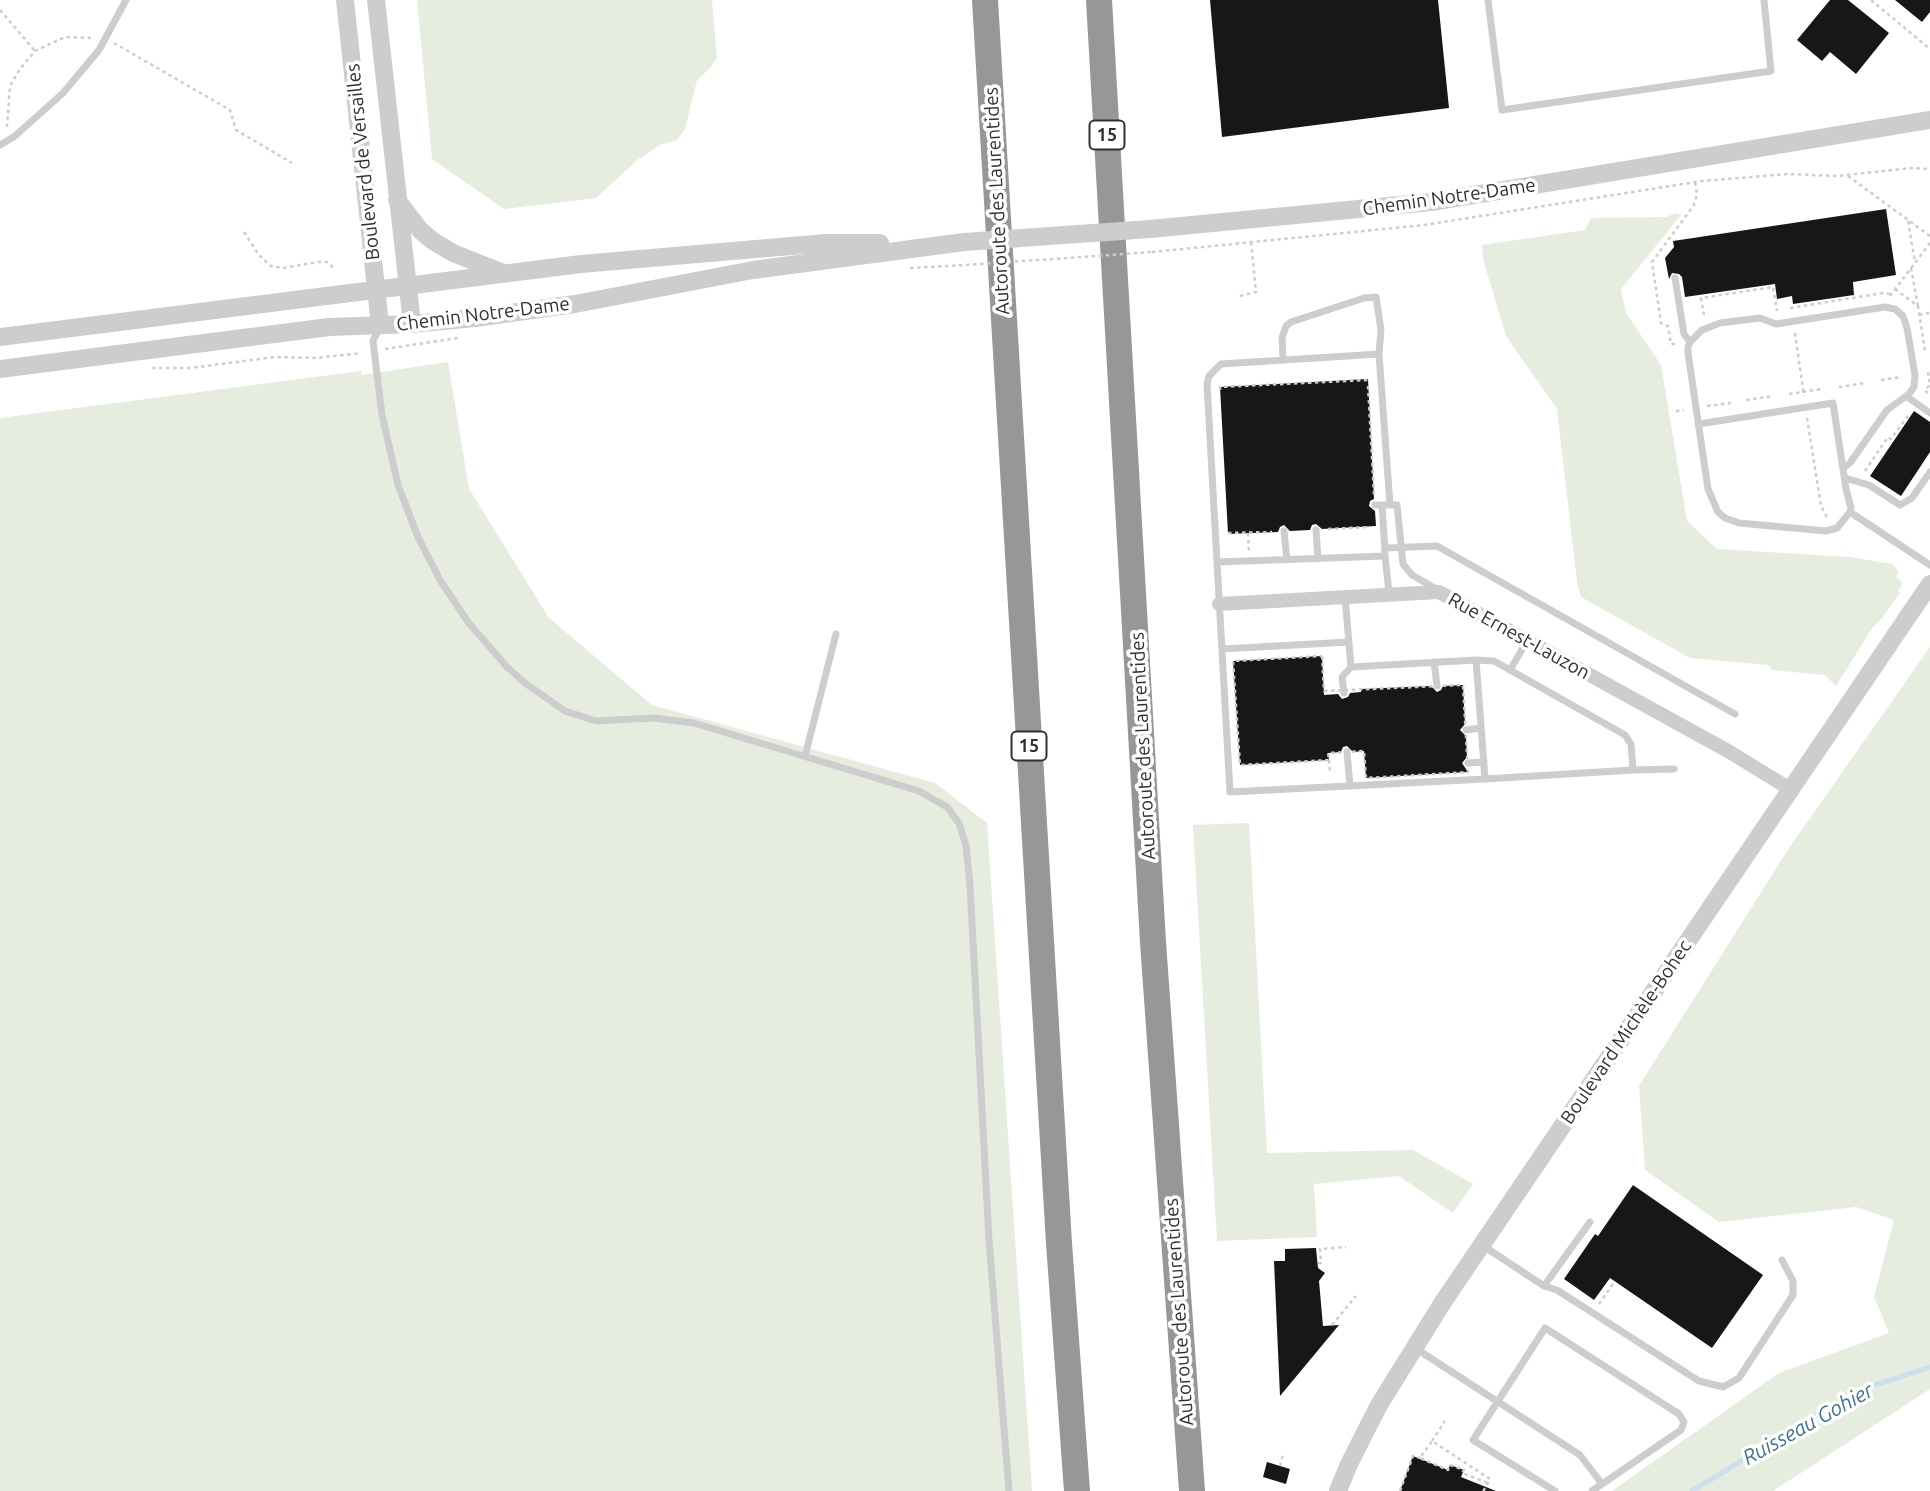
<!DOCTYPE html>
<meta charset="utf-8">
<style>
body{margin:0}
canvas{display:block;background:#fff}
</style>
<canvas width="1930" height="1491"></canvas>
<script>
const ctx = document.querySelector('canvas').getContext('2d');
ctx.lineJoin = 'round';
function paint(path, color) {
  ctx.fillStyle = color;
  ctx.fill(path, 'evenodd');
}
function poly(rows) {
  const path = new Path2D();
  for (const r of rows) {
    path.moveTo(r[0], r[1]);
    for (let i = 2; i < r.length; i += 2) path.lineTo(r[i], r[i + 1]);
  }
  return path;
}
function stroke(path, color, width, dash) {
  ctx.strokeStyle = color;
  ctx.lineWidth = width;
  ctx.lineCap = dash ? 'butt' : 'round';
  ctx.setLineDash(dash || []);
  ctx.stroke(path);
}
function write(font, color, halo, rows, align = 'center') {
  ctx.font = font + ' Ubuntu,sans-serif';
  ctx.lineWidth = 7;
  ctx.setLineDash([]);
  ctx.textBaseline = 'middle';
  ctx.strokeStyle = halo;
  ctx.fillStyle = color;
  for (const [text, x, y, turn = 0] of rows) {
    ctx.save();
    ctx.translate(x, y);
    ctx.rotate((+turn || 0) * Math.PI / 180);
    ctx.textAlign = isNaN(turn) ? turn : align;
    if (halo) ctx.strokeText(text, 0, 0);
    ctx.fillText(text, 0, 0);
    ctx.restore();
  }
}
paint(poly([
 [417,0,712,0,717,58,710,68,697,80,685,129,677,140,660,145,636,161,596,198,504,209,432,159],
 [1675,213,1681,215,1621,289,1626,313,1661,365,1687,521,1717,549,1850,557,1892,564,1899,572,1896,577,1903,582,1898,591,1900,593,1882,618,1873,627,1836,686,1825,675,1772,670,1769,665,1690,658,1581,597,1577,582,1557,409,1506,336,1483,259,1482,245,1585,230,1591,218,1666,217],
 [448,362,469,489,549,618,652,705,935,783,987,823,1032,1491,0,1491,0,418,361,371,362,375],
 [1930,647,1930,1389,1773,1491,1612,1491,1779,1373,1889,1333,1874,1297,1894,1220,1856,1207,1719,1222,1645,1170,1639,1086,1789,848],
 [1249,823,1267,1153,1413,1150,1473,1184,1453,1213,1399,1176,1314,1184,1317,1237,1217,1241,1193,825]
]), '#e6ecde');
stroke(poly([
 [1692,1491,1836,1404,1872,1386,1930,1367]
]), '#cbe0ec', 5);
paint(poly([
 [1210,0,1438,0,1449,108,1222,137],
 [1830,0,1848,0,1889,33,1856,74,1830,52,1822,61,1797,40],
 [1895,0,1930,0,1930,12,1922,22],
 [1886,209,1896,275,1853,282,1854,295,1793,304,1792,296,1777,299,1775,284,1685,297,1682,277,1679,274,1672,273,1669,279,1665,258,1674,247,1673,241],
 [1368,379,1374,499,1370,501,1369,506,1375,511,1376,526,1322,529,1316,524,1312,525,1310,530,1290,531,1284,525,1280,527,1278,532,1228,534,1220,387],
 [1914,411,1930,422,1930,452,1901,496,1870,476],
 [1322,656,1324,695,1338,694,1342,699,1348,697,1350,693,1361,692,1361,689,1431,686,1437,692,1441,690,1443,686,1463,685,1465,724,1460,730,1466,736,1467,757,1462,763,1468,772,1366,778,1364,751,1353,752,1347,746,1343,747,1341,752,1328,753,1329,760,1240,765,1233,661],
 [1633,1185,1763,1275,1712,1348,1610,1278,1594,1300,1564,1279,1595,1234,1598,1236],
 [1316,1248,1318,1268,1325,1273,1319,1281,1323,1326,1339,1325,1280,1396,1274,1261,1285,1261,1285,1249],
 [1413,1456,1448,1470,1450,1465,1464,1470,1461,1477,1496,1491,1400,1491],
 [1267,1462,1290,1469,1286,1484,1263,1477]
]), '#171717');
stroke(poly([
 [1871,0,1930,49],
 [0,10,35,51],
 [114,43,230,110,236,130,292,163],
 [7,127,10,86,20,69,35,51,65,37,91,38],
 [1848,176,1930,236],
 [1908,221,1915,262],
 [244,232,259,255,271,266,283,268,318,262,327,262,335,269],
 [1152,252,1424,225,1702,181,1787,174,1837,176,1911,168,1930,169],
 [910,268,966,265],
 [1911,268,1918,306],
 [1895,289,1918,306,1925,351],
 [1240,296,1256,292,1251,242],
 [1890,296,1930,243],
 [1790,308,1883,293,1890,294],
 [1704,315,1701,298,1773,287,1777,311],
 [1919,315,1929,313],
 [1795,333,1804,396],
 [1675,344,1671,344,1668,326,1661,323,1652,262,1694,205,1697,194,1695,182],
 [385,349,458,338],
 [152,368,190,368,275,357,316,358,361,353],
 [1928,372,1930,385,1925,390,1930,396],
 [1881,380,1902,377],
 [1368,386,1374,495],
 [1839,387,1865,383],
 [1220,390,1220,387,1368,380],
 [1789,394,1822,389],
 [1746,400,1773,396],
 [1707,406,1731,403],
 [1676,411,1684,410],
 [1807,418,1821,506,1827,517],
 [1865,471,1888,437,1891,439,1910,413],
 [1328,529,1370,527],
 [1228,533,1272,532],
 [1248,533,1249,551],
 [1322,656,1324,691,1463,685,1468,772,1366,778,1364,751,1328,753,1329,760,1240,765,1233,661,1322,656],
 [1329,760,1330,774],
 [1318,1263,1321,1263,1320,1249,1346,1247],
 [1599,1304,1615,1281],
 [1332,1325,1356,1296],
 [1432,1441,1445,1421],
 [1280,1466,1283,1454],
 [1400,1491,1413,1456,1420,1458],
 [1483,1491,1484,1490,1488,1483,1490,1479,1432,1441,1420,1458,1448,1470,1450,1465,1464,1470,1462,1473,1488,1483]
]), '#cdcdcd', 2.5, [3.5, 3.5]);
stroke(poly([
 [1488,0,1502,110,1771,71,1764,0],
 [0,145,15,136,63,93,99,50,126,0],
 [1675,278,1684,334,1690,342],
 [380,326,373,341,382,415,398,485,418,537,440,580,468,622,507,667,525,683,565,711,596,721,653,718,694,723,919,791,947,807,959,823,966,846,970,885,989,1240,1009,1491],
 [1283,359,1282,338,1286,326,1291,322,1364,298,1376,297,1381,330,1379,354],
 [1906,396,1930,413],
 [1699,424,1833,403,1846,489,1851,508,1850,512,1837,528,1826,531,1739,523,1725,518,1718,512,1708,489,1688,353,1688,347,1690,342,1702,330,1720,323,1760,318,1776,324,1885,307,1895,309,1903,316,1907,328,1915,375,1914,387,1909,394,1887,410,1850,463,1843,468],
 [1845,478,1869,485,1900,505,1912,498,1930,472],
 [1375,505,1397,505,1403,564,1412,575,1438,590],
 [1382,505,1385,552],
 [1850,512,1930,565],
 [1316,530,1318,559],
 [1284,531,1287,560],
 [1385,548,1437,546,1735,714],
 [1217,562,1207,384,1209,376,1221,364,1379,354,1390,505],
 [1389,593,1385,556,1217,562,1230,792,1485,779],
 [1345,597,1351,667,1476,660,1485,779,1633,770,1631,744,1625,735,1494,661,1476,660],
 [1222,649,1349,642],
 [1434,662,1437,686],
 [1510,670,1527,641],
 [1344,693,1342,677,1351,667],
 [1466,730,1481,728],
 [1347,752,1350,786],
 [805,756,836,634],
 [1468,763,1484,762],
 [1633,770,1674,769],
 [1482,1245,1544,1286,1590,1222],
 [1544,1286,1557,1290,1699,1381,1723,1387,1739,1378,1793,1295,1793,1281,1782,1260],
 [1415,1348,1580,1455,1602,1484],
 [1555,1491,1473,1440,1545,1328,1679,1414,1684,1422,1681,1430,1592,1491]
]), '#cdcdcd', 7);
stroke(poly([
 [1219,604,1439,592,1728,751,1790,789]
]), '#cdcdcd', 14);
stroke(poly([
 [345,0,380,325],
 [376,0,412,324],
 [397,200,421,231,433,241,453,253,501,272],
 [1150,229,1431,202,1930,120],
 [0,337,581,264,826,243,880,243],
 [0,369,329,327,412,324,475,318,575,304,753,270,964,242],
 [1338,1491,1349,1464,1379,1405,1443,1302,1930,584]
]), '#cdcdcd', 18);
stroke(poly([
 [985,0,1059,1243,1077,1491],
 [1099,0,1153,942,1192,1491]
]), '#979797', 26);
stroke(poly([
 [966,265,1152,252]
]), '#cdcdcd', 2.5, [3.5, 3.5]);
stroke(poly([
 [964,242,1150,229]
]), '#cdcdcd', 18);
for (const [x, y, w] of [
 [1107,135,35],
 [1029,746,35]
]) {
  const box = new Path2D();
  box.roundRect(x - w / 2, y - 14.5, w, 29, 5);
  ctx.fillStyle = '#fff';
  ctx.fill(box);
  stroke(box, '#303030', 2);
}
write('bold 18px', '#303030', null, [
 ["15",1107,135],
 ["15",1029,746]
]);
write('19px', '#303030', '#fff', [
 ["Boulevard de Versailles",363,162,-96],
 ["Chemin Notre-Dame",1449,197,-8],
 ["Autoroute des Laurentides",997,201,-93],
 ["Chemin Notre-Dame",483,314,-7],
 ["Rue Ernest-Lauzon",1519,636,29],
 ["Autoroute des Laurentides",1143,746,-93],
 ["Boulevard Michèle-Bohec",1626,1032,-56],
 ["Autoroute des Laurentides",1179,1312,-94]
]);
write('italic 21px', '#3f7491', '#fff', [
 ["Ruisseau Gohier",1808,1424,-29]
]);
</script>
